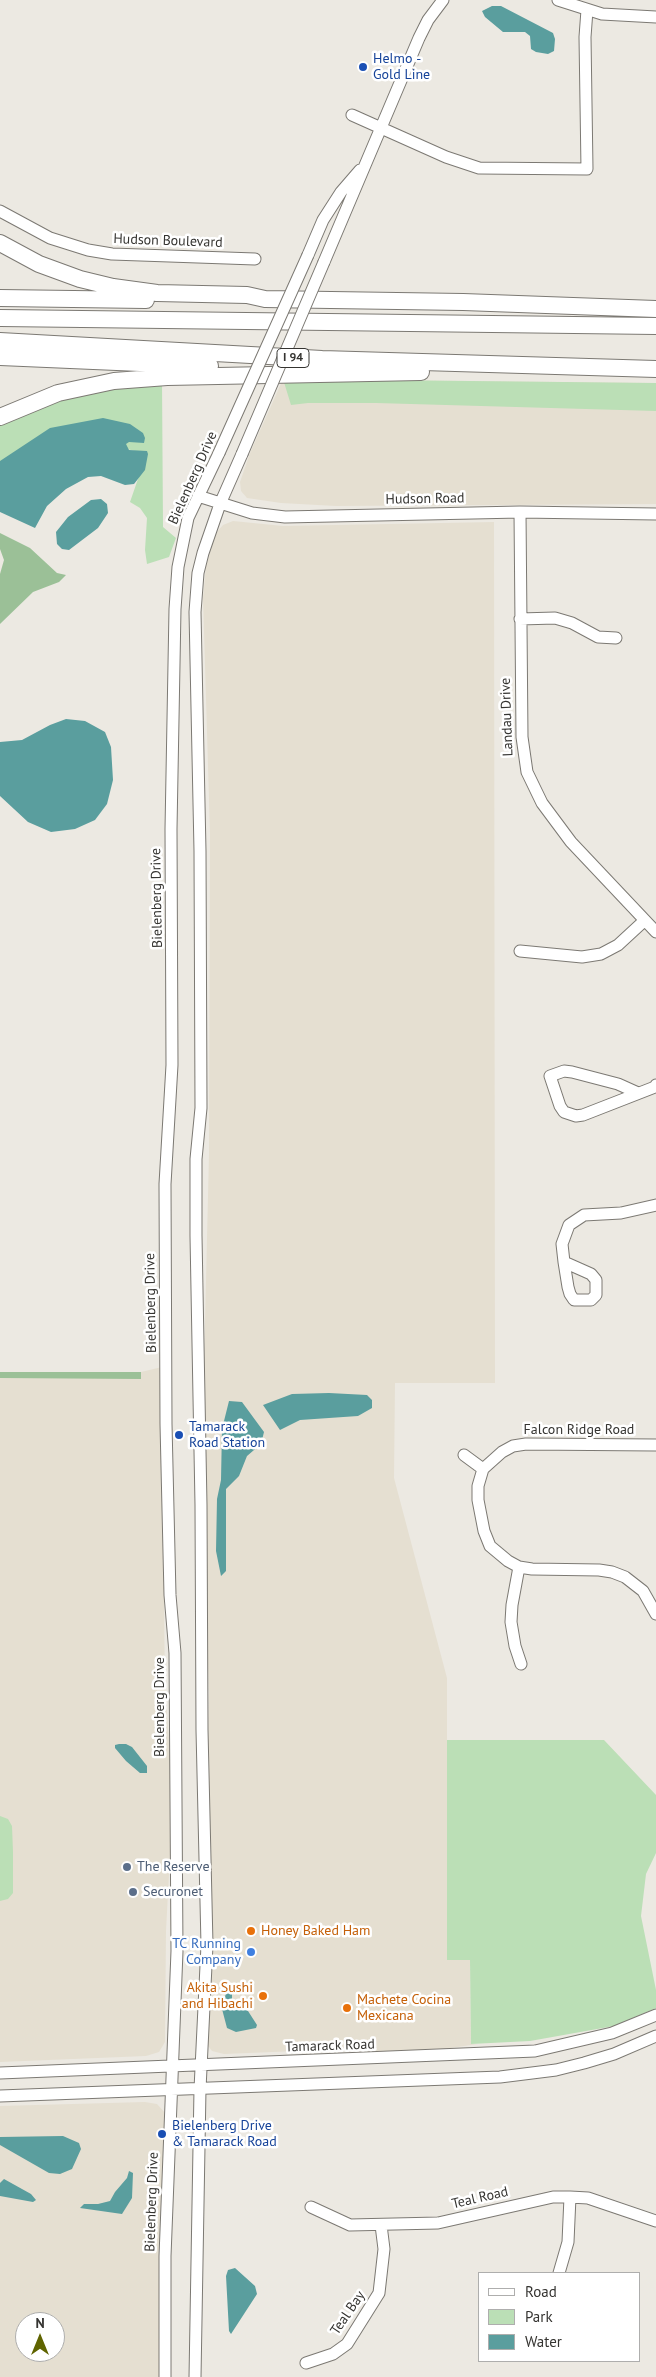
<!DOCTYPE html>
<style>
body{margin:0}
#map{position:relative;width:656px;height:2377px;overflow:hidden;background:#ece9e2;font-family:"PT Sans",sans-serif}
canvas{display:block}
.legend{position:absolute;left:478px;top:2272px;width:162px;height:90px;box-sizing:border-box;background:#fff;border:1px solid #aeaead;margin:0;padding:6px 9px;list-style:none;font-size:15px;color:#353431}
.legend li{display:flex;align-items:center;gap:10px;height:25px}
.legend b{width:25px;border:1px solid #aeaead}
.north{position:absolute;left:15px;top:2312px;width:50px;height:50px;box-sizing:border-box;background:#fff;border:1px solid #aeaead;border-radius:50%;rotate:0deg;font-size:14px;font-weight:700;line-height:20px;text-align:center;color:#353431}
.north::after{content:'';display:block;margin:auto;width:18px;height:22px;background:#5f6400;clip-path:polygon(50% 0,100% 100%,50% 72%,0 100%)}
</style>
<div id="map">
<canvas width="656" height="2377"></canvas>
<ul class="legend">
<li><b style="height:6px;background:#fff"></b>Road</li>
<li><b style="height:14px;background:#bbdfb6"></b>Park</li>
<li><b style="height:14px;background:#5a9e9e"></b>Water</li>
</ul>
<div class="north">N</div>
</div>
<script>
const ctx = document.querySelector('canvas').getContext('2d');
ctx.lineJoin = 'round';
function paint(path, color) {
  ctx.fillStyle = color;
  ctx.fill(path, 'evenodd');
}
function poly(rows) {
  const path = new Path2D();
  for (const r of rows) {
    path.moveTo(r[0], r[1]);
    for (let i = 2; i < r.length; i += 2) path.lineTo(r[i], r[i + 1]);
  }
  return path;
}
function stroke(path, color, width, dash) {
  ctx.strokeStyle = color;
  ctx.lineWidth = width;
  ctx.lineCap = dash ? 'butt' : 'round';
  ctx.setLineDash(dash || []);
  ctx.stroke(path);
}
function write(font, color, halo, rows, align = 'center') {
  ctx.font = font + ' "PT Sans",sans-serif';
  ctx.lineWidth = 5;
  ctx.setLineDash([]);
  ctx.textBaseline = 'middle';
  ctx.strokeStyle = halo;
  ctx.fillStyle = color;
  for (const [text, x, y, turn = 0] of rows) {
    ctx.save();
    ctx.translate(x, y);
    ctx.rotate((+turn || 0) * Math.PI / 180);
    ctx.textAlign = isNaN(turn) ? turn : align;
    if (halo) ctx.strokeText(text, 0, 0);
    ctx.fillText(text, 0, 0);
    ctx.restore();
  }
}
paint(poly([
 [283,379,656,383,656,504,336,506,281,503,247,498,241,491,240,482,250,453],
 [233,521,283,526,494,522,495,1383,395,1383,394,1478,447,1678,447,1959,470,1960,471,2044,478,2044,436,2050,392,2052,346,2049,224,2054,212,2051,206,2043,206,1860,209,1693,199,1413,204,1366,209,1154,210,833,203,598,206,566,215,534,223,525],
 [162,1367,169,1523,164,1601,165,1691,170,1750,170,1855,166,1931,165,2042,159,2052,146,2056,0,2062,0,1372,141,1372],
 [145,2102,157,2104,166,2114,159,2291,159,2377,0,2377,0,2106],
 [25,2322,55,2322,55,2352,25,2352]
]), '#e5dfd1');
paint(poly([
 [283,379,656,383,656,411,376,403,308,403,291,405],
 [162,381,163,527,176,538,169,557,147,564,145,550,147,518,140,508,130,502,139,476,135,451,123,448,0,464,0,421,44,402],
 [447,1740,604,1740,656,1795,656,1853,646,1874,641,1916,656,1990,656,2008,614,2026,530,2041,471,2044,470,1960,447,1960],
 [0,1816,8,1819,12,1826,13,1852,13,1893,8,1899,0,1901]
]), '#bbdfb6');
paint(poly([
 [0,533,30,548,57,573,66,575,59,582,33,592,0,624,0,574,4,560,0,549],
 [0,1372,141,1372,141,1379,0,1378]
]), '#9bc097');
paint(poly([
 [492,6,501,6,553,33,555,39,554,51,548,54,536,52,531,49,530,36,525,32,503,32,485,17,482,11],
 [103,418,130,424,143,433,145,438,144,443,129,442,126,444,129,450,147,451,148,454,145,470,134,484,125,485,101,476,88,477,66,489,47,506,35,528,0,512,0,461,50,428],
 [101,499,107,504,108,513,98,528,69,550,62,549,57,544,56,532,68,517,91,500],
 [66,719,85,721,105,732,111,747,113,780,107,804,95,820,75,829,51,832,28,822,0,796,0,742,22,740,50,725],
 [329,1393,367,1395,372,1400,372,1408,358,1416,300,1420,280,1430,263,1405,292,1394],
 [229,1401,242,1402,264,1432,261,1444,247,1456,239,1476,226,1489,226,1571,221,1576,216,1551,217,1499,221,1480,222,1429],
 [119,1744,126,1744,132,1747,147,1766,147,1773,140,1773,126,1761,115,1748,115,1745],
 [227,1983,232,1984,232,2002,248,2011,257,2025,256,2028,236,2032,227,2028,222,2009,226,1993,225,1984],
 [63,2136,79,2143,81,2149,72,2169,60,2174,49,2173,0,2145,0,2137],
 [129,2171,133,2173,132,2198,122,2214,80,2208,84,2204,98,2204,110,2201,115,2192,127,2178],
 [4,2179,31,2194,36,2200,33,2202,0,2196,0,2183],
 [235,2268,255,2286,257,2294,231,2334,229,2331,226,2276,228,2270]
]), '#5a9e9e');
const minor = poly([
 [558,0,602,14,656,17],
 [352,115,446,157,479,168,587,169,585,37,587,10],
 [0,211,50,238,88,250,112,254,255,259],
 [308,255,323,220,341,192,360,170],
 [324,262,419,38,428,20,443,0],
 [198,496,252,513,285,517,520,512,656,514],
 [520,512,522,737,527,772,542,803,571,842,656,932],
 [520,619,555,618,572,623,598,637,616,638],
 [520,951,582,957,601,954,618,945,644,921],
 [638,1093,618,1084,572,1072,564,1071,550,1076,560,1106,564,1112,576,1116,583,1115,655,1087,656,1085],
 [564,1262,591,1274,596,1280,596,1295,591,1300,574,1300,570,1294,568,1287,564,1262,562,1244,569,1225,584,1215,621,1213,656,1205],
 [656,1445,526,1444,513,1446,502,1452,483,1469,478,1486,478,1500,484,1531,490,1546,508,1561,519,1567,532,1569,599,1570,612,1572,625,1577,643,1591,656,1614],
 [464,1455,483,1469],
 [519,1567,512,1605,511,1622,515,1646,521,1664],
 [0,2073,535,2051,612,2033,656,2015],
 [0,2096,500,2077,556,2070,584,2063,614,2054,656,2036],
 [311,2207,350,2225,438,2223,553,2197,570,2197,588,2198,656,2221],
 [559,2273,568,2242,570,2197],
 [306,2363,333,2354,347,2344,379,2293,384,2249,381,2225],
 [165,2377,165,2256,177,1951,175,1653,170,1595,166,1424,165,1184,172,1065,171,829,175,609,178,567,188,518,219,453],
 [195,2377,200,2089,207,1945,202,1730,201,1505,196,1236,196,1159,201,1108,200,851,195,612,198,573,203,553,220,504,242,454]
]);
const highway = poly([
 [0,243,39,264,80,279,113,287,157,293,247,295,265,299,463,302,656,309],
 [0,298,146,300],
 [0,318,656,326],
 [0,341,322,359,656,369],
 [0,357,210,366],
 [0,417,58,393,114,381,167,377,421,372]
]);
stroke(minor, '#7c7973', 13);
stroke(highway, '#7c7973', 18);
stroke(minor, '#fff', 11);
stroke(highway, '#fff', 16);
const minorBridge = poly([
 [219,453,308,255],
 [242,454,324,262]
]);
stroke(minorBridge, '#7c7973', 13, []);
stroke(minorBridge, '#fff', 11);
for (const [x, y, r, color] of [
 [363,67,5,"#1a4fb4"],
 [179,1435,5,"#1a4fb4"],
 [127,1867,5,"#5c6f8a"],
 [133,1892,5,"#5c6f8a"],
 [251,1931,5,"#e8710a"],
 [251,1952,5,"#3f7fe0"],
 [263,1996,5,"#e8710a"],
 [347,2008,5,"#e8710a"],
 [162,2134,5,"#1a4fb4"]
]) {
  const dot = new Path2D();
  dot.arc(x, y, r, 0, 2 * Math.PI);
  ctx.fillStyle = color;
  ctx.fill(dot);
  stroke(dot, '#fff', 2);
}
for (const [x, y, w] of [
 [293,358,32]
]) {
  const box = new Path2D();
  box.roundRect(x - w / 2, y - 9.5, w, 19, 4);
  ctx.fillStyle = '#fff';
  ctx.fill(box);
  stroke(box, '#353431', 1);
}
write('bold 12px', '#353431', null, [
 ["I 94",293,358]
]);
write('14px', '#164399', '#fff', [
 ["Helmo -",373,59],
 ["Gold Line",373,75],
 ["Tamarack",189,1427],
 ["Road Station",189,1443],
 ["Bielenberg Drive",172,2126],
 ["& Tamarack Road",172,2142]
], 'left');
write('14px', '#353431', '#fff', [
 ["Hudson Boulevard",168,241,2],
 ["Bielenberg Drive",193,478,-66],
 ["Hudson Road",425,499,-1],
 ["Landau Drive",507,717,-92],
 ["Bielenberg Drive",157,898,-91],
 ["Bielenberg Drive",151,1303,-91],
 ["Falcon Ridge Road",579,1430],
 ["Bielenberg Drive",160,1707,-90],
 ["Tamarack Road",330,2046,-2],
 ["Teal Road",480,2198,-13],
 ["Bielenberg Drive",152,2202,-88],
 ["Teal Bay",348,2313,-56]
]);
write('14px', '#4e5e75', '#fff', [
 ["The Reserve",137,1867],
 ["Securonet",143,1892]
], 'left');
write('14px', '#c56008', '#fff', [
 ["Honey Baked Ham",261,1931],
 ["Akita Sushi",253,1988,"right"],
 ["and Hibachi",253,2004,"right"],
 ["Machete Cocina",357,2000],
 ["Mexicana",357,2016]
], 'left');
write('14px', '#366cbe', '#fff', [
 ["TC Running",241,1944],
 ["Company",241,1960]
], 'right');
</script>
